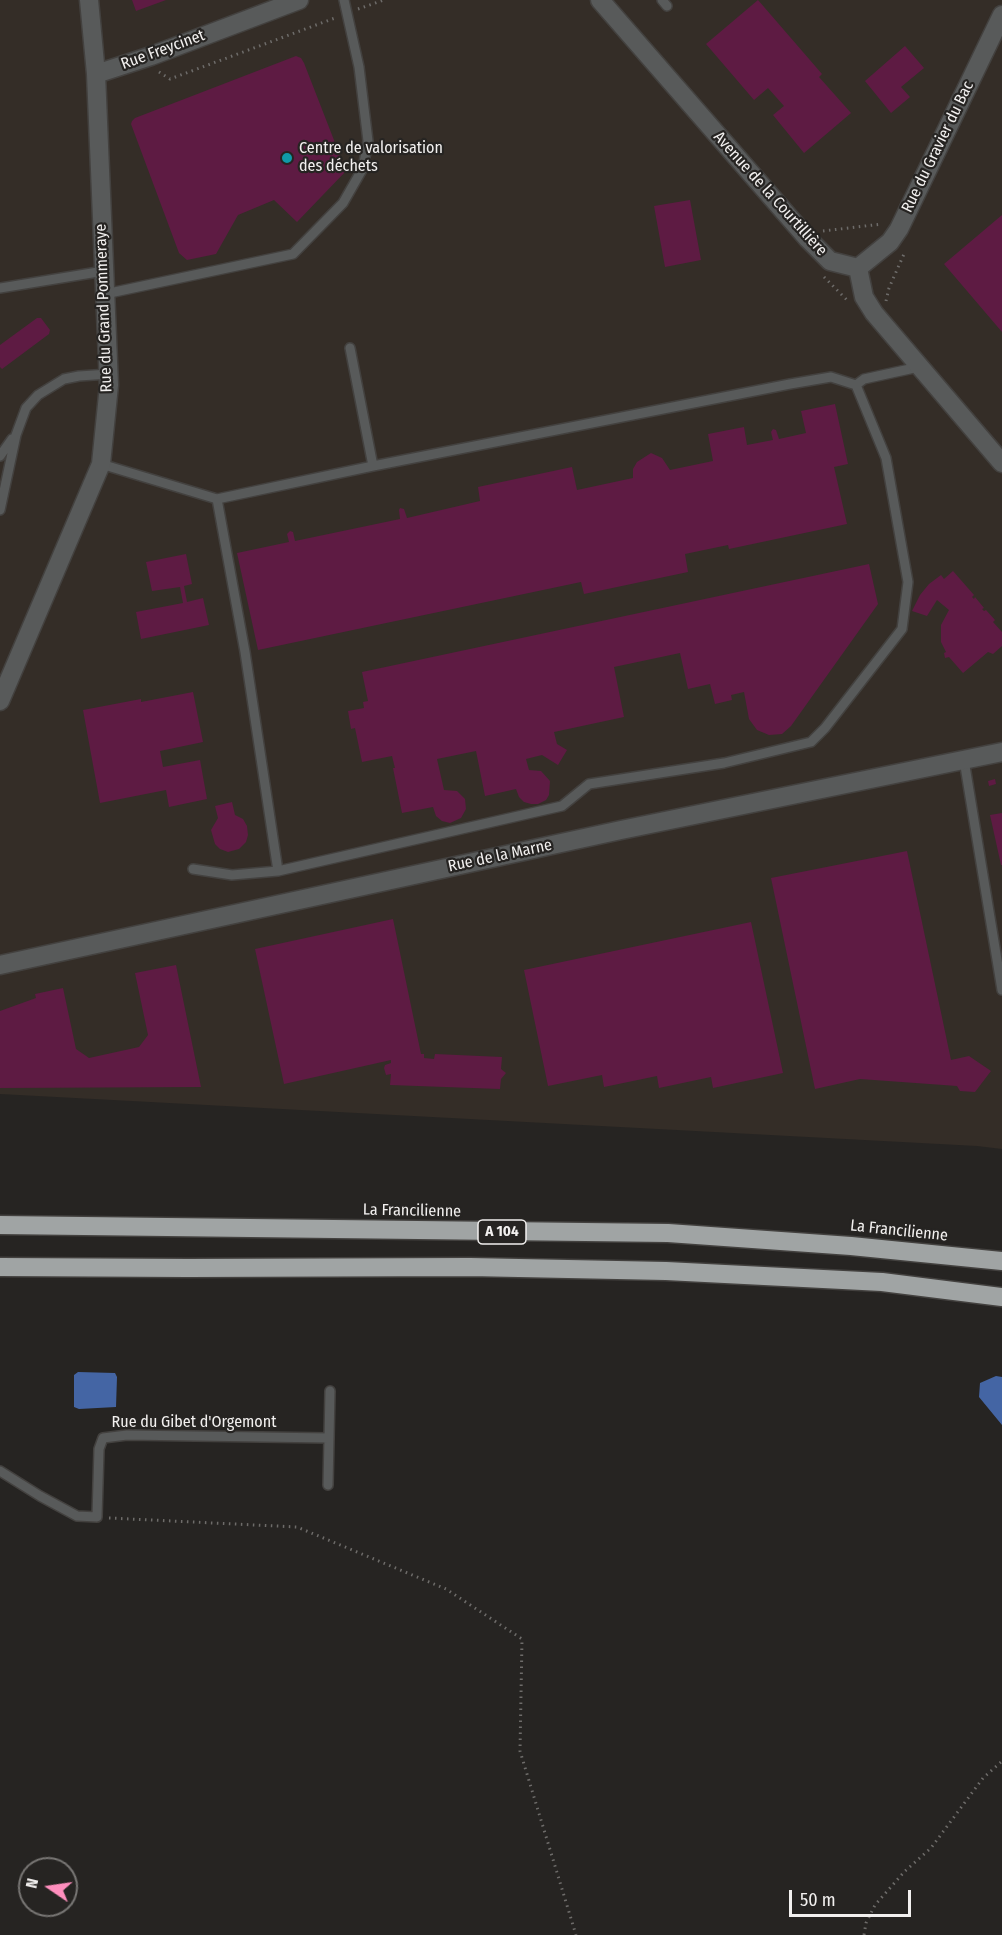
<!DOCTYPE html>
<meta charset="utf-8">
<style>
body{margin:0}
#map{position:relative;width:1002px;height:1935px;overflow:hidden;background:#262422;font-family:"Fira Sans Condensed",sans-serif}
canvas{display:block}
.north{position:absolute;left:18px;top:1857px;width:60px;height:60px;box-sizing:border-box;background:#262422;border:2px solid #787674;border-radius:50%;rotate:283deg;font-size:16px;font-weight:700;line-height:24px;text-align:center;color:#f2f0ef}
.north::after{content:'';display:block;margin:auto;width:21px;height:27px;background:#fe8ebd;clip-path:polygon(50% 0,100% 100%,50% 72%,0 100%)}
.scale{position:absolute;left:789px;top:1890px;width:122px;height:27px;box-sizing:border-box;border:3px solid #f2f0ef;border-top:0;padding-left:8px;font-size:18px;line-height:21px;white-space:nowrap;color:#f2f0ef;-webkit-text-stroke:4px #262422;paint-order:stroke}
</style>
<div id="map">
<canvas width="1002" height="1935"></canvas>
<div class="north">N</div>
<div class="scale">50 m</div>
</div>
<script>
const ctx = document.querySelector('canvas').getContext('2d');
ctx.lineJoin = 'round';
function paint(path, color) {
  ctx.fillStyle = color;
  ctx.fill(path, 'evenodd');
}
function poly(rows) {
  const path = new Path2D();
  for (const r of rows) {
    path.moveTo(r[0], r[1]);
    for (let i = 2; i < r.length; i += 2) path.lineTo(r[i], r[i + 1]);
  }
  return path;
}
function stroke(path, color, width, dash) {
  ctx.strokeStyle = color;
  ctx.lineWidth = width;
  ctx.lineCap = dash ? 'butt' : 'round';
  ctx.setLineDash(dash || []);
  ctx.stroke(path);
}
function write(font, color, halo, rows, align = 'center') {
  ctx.font = font + ' "Fira Sans Condensed",sans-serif';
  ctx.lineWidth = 4.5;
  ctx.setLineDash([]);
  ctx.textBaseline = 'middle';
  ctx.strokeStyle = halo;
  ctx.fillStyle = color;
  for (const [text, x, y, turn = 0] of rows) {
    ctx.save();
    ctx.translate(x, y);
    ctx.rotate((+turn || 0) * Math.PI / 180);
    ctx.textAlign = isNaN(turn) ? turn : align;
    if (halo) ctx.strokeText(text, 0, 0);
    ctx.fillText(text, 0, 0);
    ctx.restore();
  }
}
paint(poly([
 [0,0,1002,0,1002,1149,977,1146,0,1094]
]), '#342d27');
paint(poly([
 [78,1372,115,1373,117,1377,116,1407,79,1409,74,1407,74,1375],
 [996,1376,1002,1377,1002,1425,979,1397,980,1383]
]), '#4465a4');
paint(poly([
 [132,0,166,0,136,11],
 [758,0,822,74,819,77,851,113,804,153,773,115,784,106,768,88,754,100,706,44],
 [905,46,924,68,901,87,910,97,891,113,865,81],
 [296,56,301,58,304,63,346,171,297,222,274,200,238,215,216,254,187,260,179,253,131,124,132,121,135,118],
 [690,200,701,260,665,267,654,206],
 [1002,215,1002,332,944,264],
 [37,318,41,318,50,330,49,334,2,369,0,367,0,345],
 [835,404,848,464,834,467,847,524,729,549,728,545,685,554,688,572,584,594,581,582,258,650,237,553,289,542,287,534,290,531,293,532,295,541,400,519,399,510,400,508,404,509,407,518,480,501,478,487,572,467,577,490,633,478,633,469,637,462,651,453,662,458,670,470,713,461,708,434,744,427,747,445,773,440,771,432,773,429,776,430,779,439,806,433,801,411],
 [186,554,192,584,184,586,187,602,203,598,209,625,141,639,136,612,183,603,180,587,152,591,146,562],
 [869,564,878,604,791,726,782,734,769,735,757,730,749,719,744,692,731,695,732,700,715,704,710,684,688,689,680,653,614,667,624,717,554,732,557,744,567,750,558,765,542,755,526,759,529,770,541,771,550,781,549,795,546,800,538,804,531,804,524,802,519,797,516,789,485,796,476,751,437,759,444,790,457,791,465,799,466,809,461,818,450,823,442,821,436,816,433,807,402,813,393,768,395,768,392,756,362,762,355,728,351,729,348,711,364,708,363,702,368,701,362,672],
 [953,571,974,595,972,597,974,599,975,597,984,608,982,609,984,611,986,610,995,620,993,622,1002,632,1002,646,993,654,988,652,963,673,949,657,945,658,944,653,946,652,941,642,941,625,949,610,937,600,927,616,912,611,920,595,929,584,941,575,944,579],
 [193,692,203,742,160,751,163,767,200,760,207,799,169,807,166,790,100,803,83,710,141,699,141,702],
 [995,779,996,784,989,786,988,781],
 [232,802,235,815,243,819,247,826,248,835,246,842,239,849,228,852,220,849,215,844,211,830,218,818,215,806],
 [1002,813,1002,865,1001,865,990,815],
 [907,851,951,1060,969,1056,991,1071,975,1092,960,1091,957,1086,860,1079,815,1089,771,878],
 [393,919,421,1054,424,1054,424,1058,434,1059,435,1054,502,1057,501,1069,506,1073,501,1079,500,1089,390,1085,391,1074,386,1075,384,1068,385,1065,391,1063,391,1060,284,1084,255,949],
 [751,922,783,1073,713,1088,711,1077,659,1088,657,1076,604,1087,602,1075,548,1086,524,970],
 [176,965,201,1087,0,1088,0,1011,36,998,35,994,63,988,76,1049,89,1058,139,1047,148,1035,135,973]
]), '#5e1b43');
const service = poly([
 [662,0,667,6],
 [0,288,104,271],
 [105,294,293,254,343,203,363,168,368,141,359,67,344,0],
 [350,348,373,466],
 [856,385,864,379,919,367],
 [0,456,12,439],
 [101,464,217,499,245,652,278,871],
 [0,510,16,435,26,408,38,395,64,379,79,376,109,374],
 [964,760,1002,990],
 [193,869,232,875,278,871,562,806,589,784,724,763,811,742,825,728,902,629,908,582,886,458,856,385,831,377,790,384,373,466,217,499],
 [0,1471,40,1496,77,1516,97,1517,99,1449,103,1438,127,1435,329,1438],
 [328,1485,330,1391]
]);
const minor = poly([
 [600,0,808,239,830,261,858,268],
 [96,74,151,56,299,0],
 [858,268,890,242,899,229,1002,15],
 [858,268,864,297,874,313,1002,463],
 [0,701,101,464,109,385,96,74,89,0],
 [0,965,621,830,1002,752]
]);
const motorway = poly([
 [0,1225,668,1233,851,1246,1002,1261],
 [0,1267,188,1268,470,1267,666,1271,882,1282,1002,1297]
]);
stroke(service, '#43413f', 12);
stroke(minor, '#43413f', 21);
stroke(motorway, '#43413f', 21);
stroke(poly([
 [358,9,384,0],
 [159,72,170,79,335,18],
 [823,231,882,224],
 [824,277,847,300],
 [886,301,889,288,904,254],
 [109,1518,297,1527,446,1589,522,1639,520,1751,576,1935],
 [864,1935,866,1923,875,1905,905,1871,931,1848,983,1778,1002,1761]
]), '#6e6c6a', 3, [1.5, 4.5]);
stroke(service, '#585a5a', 9);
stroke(minor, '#585a5a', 18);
stroke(motorway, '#a0a4a4', 18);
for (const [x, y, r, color] of [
 [287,158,6,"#0f9aa8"]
]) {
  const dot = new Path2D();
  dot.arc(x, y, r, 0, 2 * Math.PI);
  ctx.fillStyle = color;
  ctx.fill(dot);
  stroke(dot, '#262422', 2);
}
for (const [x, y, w] of [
 [502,1232,48]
]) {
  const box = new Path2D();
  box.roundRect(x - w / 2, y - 12, w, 24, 4.5);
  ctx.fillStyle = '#262422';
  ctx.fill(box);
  stroke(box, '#f2f0ef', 1.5);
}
write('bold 15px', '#f2f0ef', null, [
 ["A 104",502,1232]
]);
write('16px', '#f2f0ef', '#262422', [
 ["Rue Freycinet",163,50,-20],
 ["Rue du Gravier du Bac",938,147,-64],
 ["Avenue de la Courtillière",770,194,48],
 ["Rue du Grand Pommeraye",104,308,-92],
 ["Rue de la Marne",500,856,-12],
 ["La Francilienne",412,1211,1],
 ["La Francilienne",899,1231,6],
 ["Rue du Gibet d'Orgemont",194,1423]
]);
write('16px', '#f2f0ef', '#262422', [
 ["Centre de valorisation",299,149],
 ["des déchets",299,167]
], 'left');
</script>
